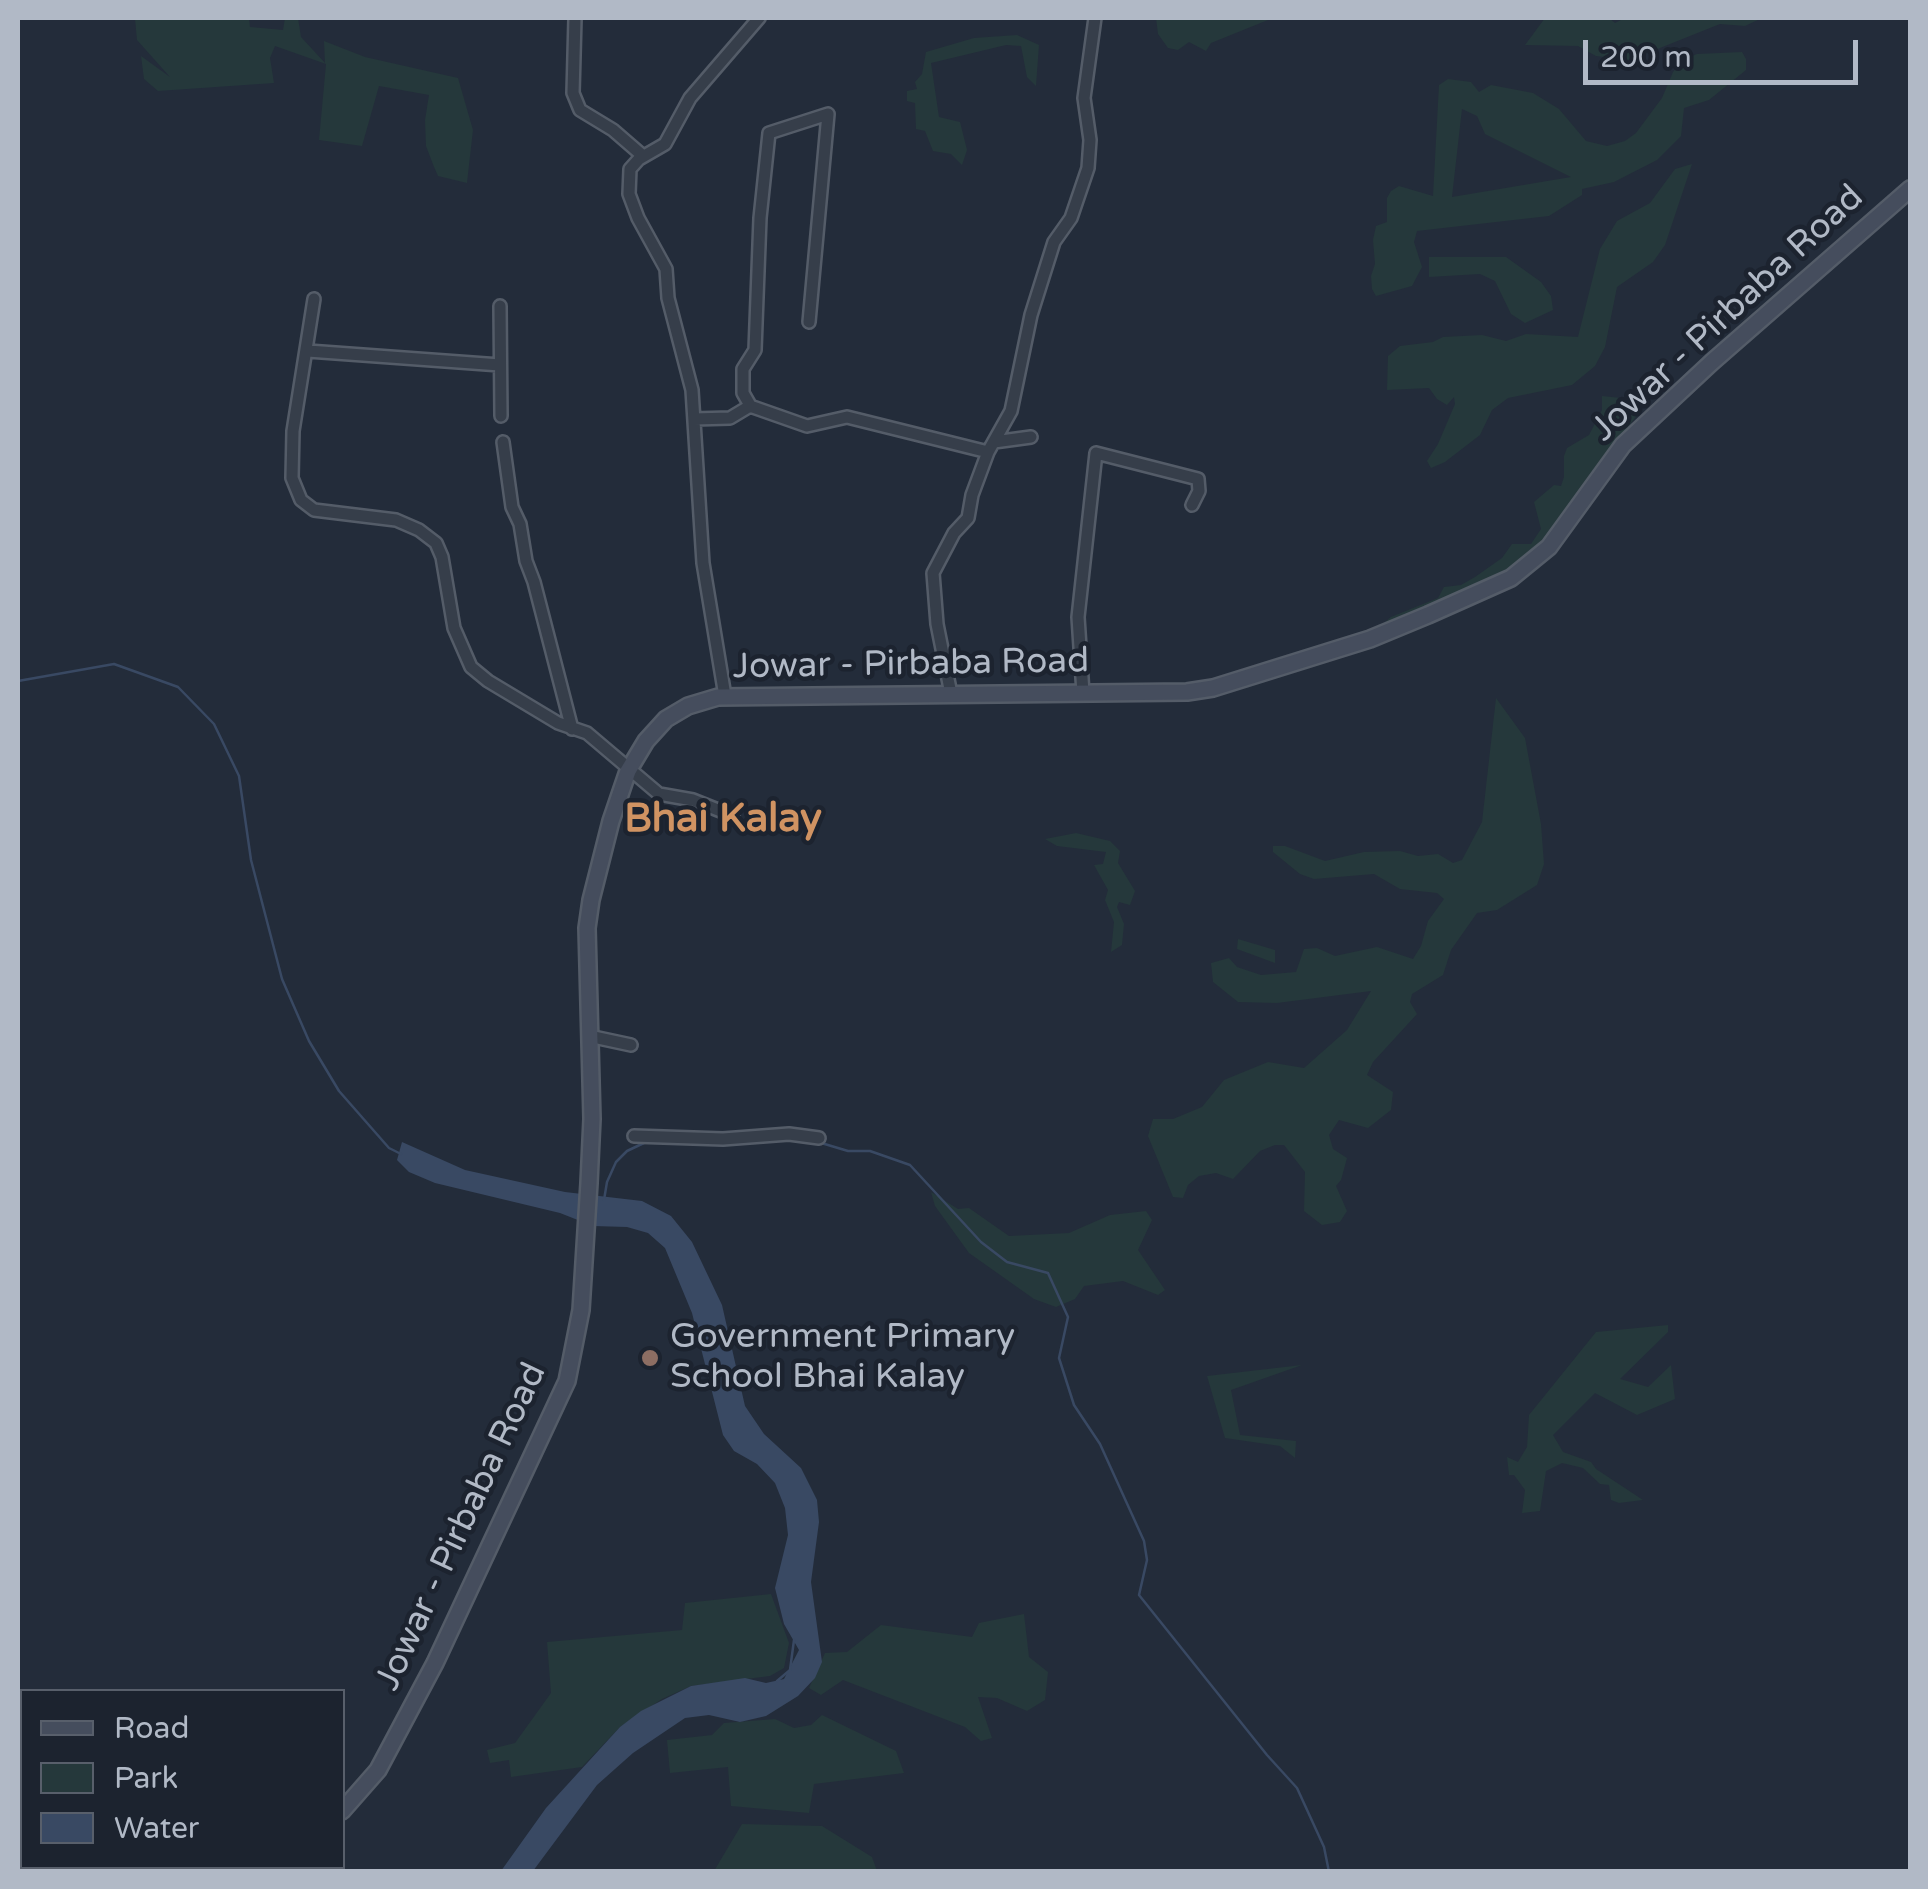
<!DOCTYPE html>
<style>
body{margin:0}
#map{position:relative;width:1928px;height:1889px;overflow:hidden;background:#232c3a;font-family:"Varela Round",sans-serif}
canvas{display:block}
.frame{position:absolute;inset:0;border:20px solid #b1b9c6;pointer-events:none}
.legend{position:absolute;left:20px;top:1689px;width:325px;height:180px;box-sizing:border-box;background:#1c232f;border:2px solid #585f6b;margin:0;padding:12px 18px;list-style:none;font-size:30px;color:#b1b9c6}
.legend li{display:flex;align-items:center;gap:20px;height:50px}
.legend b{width:50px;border:2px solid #585f6b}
.scale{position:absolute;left:1583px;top:40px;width:275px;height:45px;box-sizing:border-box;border:5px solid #b1b9c6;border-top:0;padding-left:12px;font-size:30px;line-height:35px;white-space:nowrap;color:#b1b9c6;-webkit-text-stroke:8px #1c232f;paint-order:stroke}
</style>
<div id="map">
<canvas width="1928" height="1889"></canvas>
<div class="frame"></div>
<ul class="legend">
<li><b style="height:12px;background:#454d5d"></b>Road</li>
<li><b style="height:28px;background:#25383b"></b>Park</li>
<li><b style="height:28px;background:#394963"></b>Water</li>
</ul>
<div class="scale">200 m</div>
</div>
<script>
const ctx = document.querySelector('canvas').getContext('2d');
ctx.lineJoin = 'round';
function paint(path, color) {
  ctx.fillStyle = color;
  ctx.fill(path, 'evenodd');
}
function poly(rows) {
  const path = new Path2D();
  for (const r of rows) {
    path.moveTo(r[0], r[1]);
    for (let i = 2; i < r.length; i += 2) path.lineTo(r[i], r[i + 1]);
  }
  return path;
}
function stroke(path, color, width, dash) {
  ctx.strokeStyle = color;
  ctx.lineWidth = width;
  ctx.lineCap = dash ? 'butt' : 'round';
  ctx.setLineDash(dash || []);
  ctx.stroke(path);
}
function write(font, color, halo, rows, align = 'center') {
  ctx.font = font + ' "Varela Round",sans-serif';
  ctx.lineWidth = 9;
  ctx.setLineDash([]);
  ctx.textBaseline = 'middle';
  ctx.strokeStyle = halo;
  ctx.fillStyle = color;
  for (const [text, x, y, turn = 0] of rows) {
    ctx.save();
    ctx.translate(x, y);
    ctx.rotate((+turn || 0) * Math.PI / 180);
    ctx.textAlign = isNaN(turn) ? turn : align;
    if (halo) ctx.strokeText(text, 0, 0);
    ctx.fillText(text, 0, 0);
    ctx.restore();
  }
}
paint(poly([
 [135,18,249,18,250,27,283,30,285,18,298,18,301,37,325,63,324,41,365,57,458,78,473,130,467,183,438,176,434,167,426,146,425,120,429,95,379,86,362,146,319,140,326,64,275,46,270,58,274,83,158,91,144,79,141,56,170,77,137,40],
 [1156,18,1273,18,1211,43,1206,51,1189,42,1178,50,1168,48,1158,34],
 [1545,18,1609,18,1615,23,1625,18,1762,18,1745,26,1720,24,1630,60,1596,56,1578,46,1525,45],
 [1017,35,1039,45,1036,86,1027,77,1021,46,1006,45,931,63,939,117,960,122,967,150,962,165,951,154,933,151,925,131,916,129,915,103,907,101,907,91,917,89,915,82,922,74,926,52,974,38],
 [1742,52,1746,59,1746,70,1709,100,1684,108,1681,136,1657,160,1614,182,1582,189,1582,195,1549,216,1417,231,1414,242,1422,267,1412,286,1376,296,1372,289,1371,276,1375,264,1373,240,1376,226,1387,222,1387,198,1391,191,1399,186,1433,196,1439,85,1448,79,1471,82,1479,92,1491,85,1533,93,1559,109,1586,141,1607,146,1625,141,1636,133,1662,98,1673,72,1683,60,1697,54],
 [1462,109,1477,116,1485,134,1571,177,1452,197],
 [1692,164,1665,245,1653,262,1617,287,1605,347,1595,366,1572,385,1508,398,1492,410,1480,435,1445,462,1431,468,1427,461,1438,444,1455,404,1454,397,1447,405,1437,399,1429,388,1387,390,1388,356,1400,346,1433,342,1443,337,1482,335,1506,341,1526,334,1578,337,1600,249,1617,221,1650,203,1675,169],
 [1429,257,1506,257,1541,282,1551,296,1553,310,1525,323,1511,314,1495,281,1480,274,1429,277],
 [1602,396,1630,399,1636,404,1638,414,1593,472,1575,504,1536,551,1515,569,1373,632,1391,617,1438,598,1444,587,1461,585,1475,577,1502,558,1512,544,1531,544,1541,529,1534,502,1554,485,1561,486,1564,477,1564,456,1567,448,1589,435,1602,410],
 [1496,698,1525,738,1541,824,1544,864,1537,885,1497,910,1477,913,1451,950,1443,975,1412,994,1410,1002,1417,1014,1373,1062,1367,1075,1393,1092,1391,1110,1368,1128,1339,1120,1329,1135,1333,1149,1347,1158,1341,1180,1336,1186,1347,1211,1340,1222,1322,1225,1304,1211,1305,1172,1284,1145,1275,1145,1260,1151,1233,1179,1216,1173,1199,1176,1188,1185,1183,1198,1173,1197,1148,1136,1153,1119,1173,1119,1202,1107,1224,1080,1268,1062,1304,1068,1347,1030,1371,991,1277,1003,1238,1002,1213,982,1211,963,1229,958,1237,967,1261,975,1296,972,1304,949,1317,948,1335,956,1377,947,1413,959,1421,946,1428,921,1444,899,1437,893,1400,889,1374,874,1314,879,1300,874,1273,852,1273,846,1285,846,1325,861,1364,852,1400,851,1418,856,1438,854,1453,863,1462,860,1482,822],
 [1076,833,1110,841,1120,851,1118,863,1135,891,1130,905,1119,902,1117,907,1124,924,1122,945,1111,952,1114,922,1105,900,1108,890,1094,865,1103,864,1106,852,1057,846,1045,839],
 [1238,939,1275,950,1275,963,1237,949],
 [931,1192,958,1209,969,1208,1009,1236,1069,1233,1110,1215,1146,1211,1152,1220,1138,1250,1165,1290,1158,1295,1123,1281,1084,1286,1075,1299,1056,1307,1034,1299,969,1253,935,1206],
 [1668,1325,1668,1332,1620,1379,1648,1387,1671,1365,1675,1399,1637,1415,1595,1393,1553,1435,1563,1452,1591,1462,1596,1469,1643,1500,1619,1503,1611,1500,1609,1485,1600,1484,1583,1468,1562,1463,1546,1471,1540,1511,1522,1513,1525,1490,1514,1475,1509,1475,1507,1457,1518,1462,1527,1447,1529,1415,1596,1332],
 [1302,1365,1231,1390,1240,1435,1296,1441,1295,1458,1280,1446,1225,1438,1207,1376],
 [771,1594,789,1643,784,1668,770,1676,691,1686,662,1699,620,1727,582,1767,511,1777,509,1760,490,1763,487,1750,515,1743,551,1693,547,1642,682,1630,685,1603],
 [1024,1614,1029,1657,1048,1672,1045,1700,1027,1711,997,1698,978,1697,992,1738,981,1741,965,1727,843,1680,821,1695,809,1688,825,1653,847,1652,881,1625,972,1637,979,1623],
 [822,1715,896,1751,904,1773,814,1784,809,1813,731,1806,728,1767,670,1773,667,1740,712,1735,724,1723,775,1719,794,1728,811,1725],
 [742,1824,822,1826,872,1857,877,1871,714,1871]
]), '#25383b');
paint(poly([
 [402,1142,465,1170,565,1192,642,1201,671,1216,692,1242,722,1305,745,1406,764,1434,801,1468,817,1500,819,1522,811,1582,822,1662,815,1678,798,1696,766,1716,740,1722,709,1715,685,1718,633,1753,597,1785,533,1871,501,1871,546,1808,620,1727,641,1711,691,1686,745,1678,766,1683,784,1679,799,1650,784,1624,775,1588,788,1535,785,1508,775,1483,757,1464,734,1451,723,1435,692,1313,665,1248,648,1233,627,1227,593,1226,560,1213,435,1183,409,1172,397,1160]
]), '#394963');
stroke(poly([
 [18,681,114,664,178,687,214,724,239,776,251,860,282,979,309,1041,339,1091,389,1148,401,1154],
 [818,1142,848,1151,870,1151,910,1165,981,1242,1007,1262,1048,1273,1068,1317,1059,1358,1074,1405,1100,1444,1144,1541,1147,1560,1139,1595,1267,1755,1297,1788,1324,1847,1329,1872],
 [604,1200,607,1182,616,1162,627,1151,646,1142],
 [777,1681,790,1670,794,1640]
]), '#394963', 2.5);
const street = poly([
 [575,18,573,93,580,110,613,130,643,156],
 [314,299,293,431,292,478,301,500,314,510,396,520,419,530,436,543,442,557,454,628,471,667,488,681,558,723,587,733,659,794,693,800,733,816],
 [500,306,501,416],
 [308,351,500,365],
 [751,407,743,393,743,369,755,350,760,218,769,133,828,114,809,322],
 [694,419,730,418,750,406,807,426,847,417,988,452,972,495,968,518,954,533,933,573,937,624,951,694],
 [503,442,512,507,520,524,526,561,534,582,572,729],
 [994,442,1031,437],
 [988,452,1011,411,1031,315,1054,242,1071,218,1088,168,1090,140,1084,98,1095,18],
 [1083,693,1078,617,1096,453,1198,479,1199,491,1192,505],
 [725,696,703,563,692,390,668,298,666,269,638,218,629,194,630,169,639,159,665,144,690,98,759,18],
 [589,1036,631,1045],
 [634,1136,723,1139,789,1134,819,1138]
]);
const secondary = poly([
 [342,1811,378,1770,435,1663,567,1381,581,1310,589,1183,592,1119,587,928,591,900,611,821,628,771,646,741,666,719,688,706,718,697,1187,692,1213,688,1370,639,1428,615,1511,578,1549,547,1623,445,1712,362,1910,189],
 [295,1872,299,1866]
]);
stroke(street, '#545c68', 16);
stroke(secondary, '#545c68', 20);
stroke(street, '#363e4a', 11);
stroke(secondary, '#454d5d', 15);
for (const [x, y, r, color] of [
 [650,1358,10,"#8d6e63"]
]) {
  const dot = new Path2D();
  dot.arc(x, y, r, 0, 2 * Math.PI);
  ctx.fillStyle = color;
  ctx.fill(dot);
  stroke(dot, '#1c232f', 4);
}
write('35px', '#b1b9c6', '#1c232f', [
 ["Jowar - Pirbaba Road",1728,314,-43],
 ["Jowar - Pirbaba Road",911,665,-1],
 ["Jowar - Pirbaba Road",462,1527,-65]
]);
write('35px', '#b1b9c6', '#1c232f', [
 ["Government Primary",670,1338],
 ["School Bhai Kalay",670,1378]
], 'left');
write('bold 40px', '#d09362', '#1c232f', [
 ["Bhai Kalay",723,820]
]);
</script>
